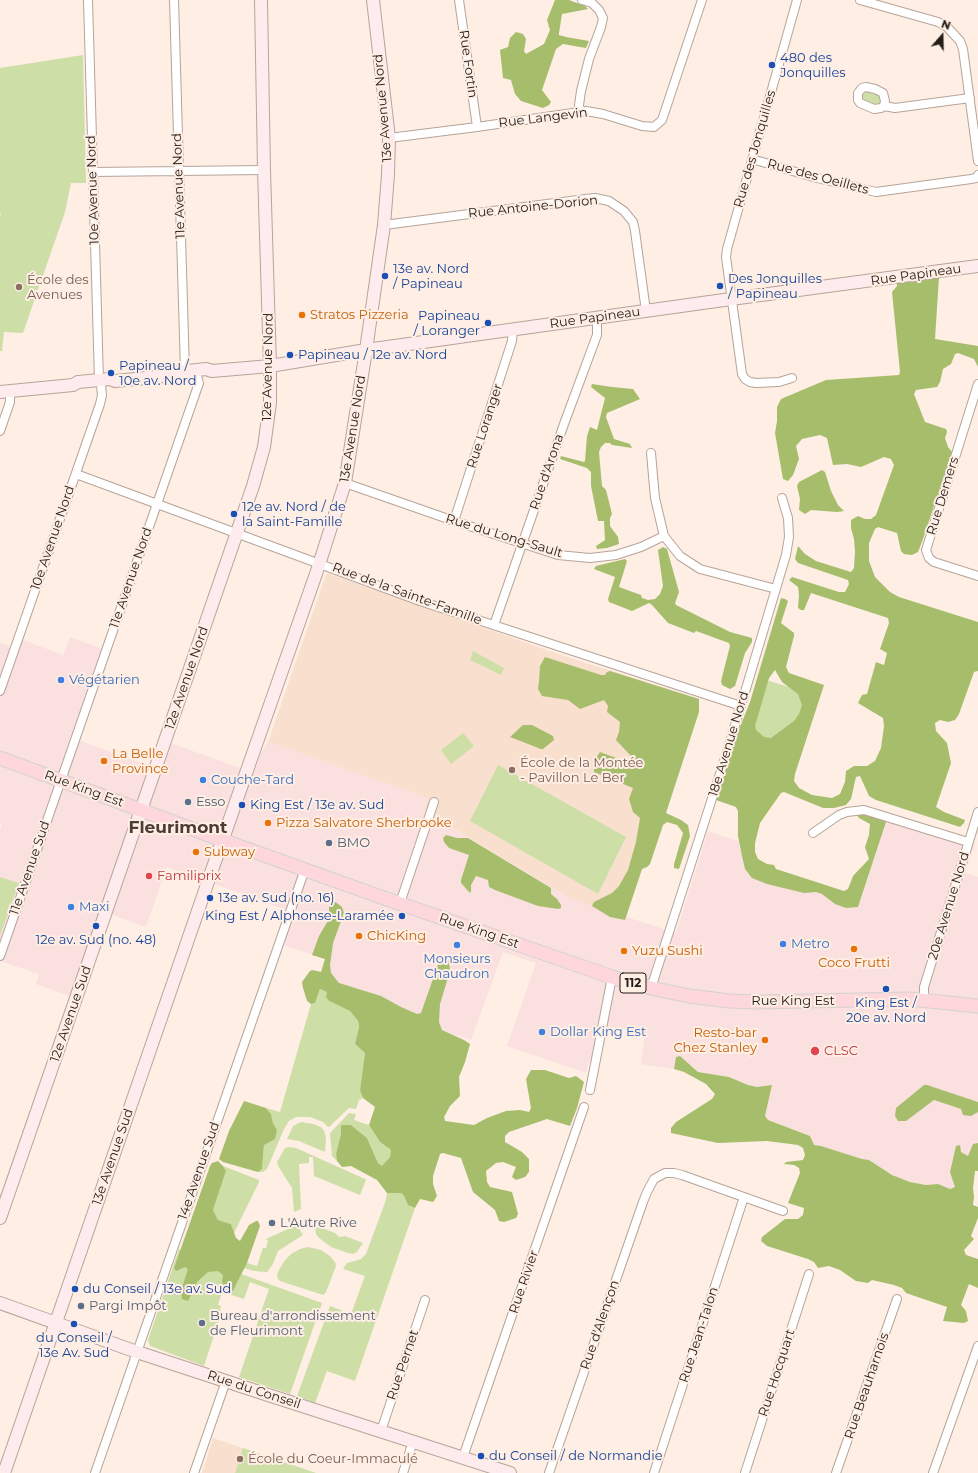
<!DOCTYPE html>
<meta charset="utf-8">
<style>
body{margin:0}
#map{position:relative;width:978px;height:1473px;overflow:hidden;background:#feeee4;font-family:Montserrat,sans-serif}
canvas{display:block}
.north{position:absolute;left:922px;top:16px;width:40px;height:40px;-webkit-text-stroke:3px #feeee4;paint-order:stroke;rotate:20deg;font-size:11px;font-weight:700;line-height:16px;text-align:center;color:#231c18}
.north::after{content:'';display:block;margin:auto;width:14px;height:18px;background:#231c18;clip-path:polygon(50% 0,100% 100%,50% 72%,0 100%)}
</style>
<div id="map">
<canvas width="978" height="1473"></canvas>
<div class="north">N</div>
</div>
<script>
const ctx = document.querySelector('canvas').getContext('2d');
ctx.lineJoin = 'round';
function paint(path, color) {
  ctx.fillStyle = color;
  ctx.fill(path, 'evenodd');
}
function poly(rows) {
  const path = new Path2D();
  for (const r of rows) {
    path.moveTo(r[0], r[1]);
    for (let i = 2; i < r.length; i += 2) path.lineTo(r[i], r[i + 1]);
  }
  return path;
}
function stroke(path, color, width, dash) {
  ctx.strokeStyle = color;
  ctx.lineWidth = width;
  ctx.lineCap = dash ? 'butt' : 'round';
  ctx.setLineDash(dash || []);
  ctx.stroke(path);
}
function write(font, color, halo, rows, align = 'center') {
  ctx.font = font + ' Montserrat,sans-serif';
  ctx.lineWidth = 4;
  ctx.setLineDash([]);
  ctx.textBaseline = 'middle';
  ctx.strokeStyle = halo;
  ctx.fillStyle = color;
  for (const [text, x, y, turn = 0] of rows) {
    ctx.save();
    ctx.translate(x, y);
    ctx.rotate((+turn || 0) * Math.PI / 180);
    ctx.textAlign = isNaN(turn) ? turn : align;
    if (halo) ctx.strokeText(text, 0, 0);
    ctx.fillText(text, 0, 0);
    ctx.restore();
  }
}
paint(poly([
 [70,637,106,650,75,739,156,768,165,741,254,773,260,755,268,742,428,798,424,812,571,899,676,933,708,831,740,842,744,863,860,902,888,817,975,844,965,873,978,877,978,1143,977,1142,968,1157,961,1152,953,1181,955,1187,950,1189,938,1184,926,1185,910,1182,892,1175,869,1160,862,1159,821,1146,814,1145,810,1136,768,1120,765,1116,772,1085,757,1087,748,1085,729,1077,698,1072,694,1067,676,1057,674,1069,641,1064,645,1033,599,1024,592,1059,588,1064,586,1073,507,1046,536,963,503,952,471,1040,316,988,325,959,278,943,289,911,167,867,146,927,107,913,76,998,36,984,39,974,0,961,0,936,19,883,0,877,0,830,2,825,0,824,0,643,15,648,18,638,63,655]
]), '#fbe0e0');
paint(poly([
 [328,573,558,654,699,699,626,917,571,899,424,811,428,798,268,742,326,575],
 [213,1438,316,1473,202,1473]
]), '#f9dfce');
paint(poly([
 [83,55,86,183,71,183,65,212,23,333,4,332,2,351,0,351,0,217,1,213,0,213,0,68],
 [864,92,869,92,879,96,881,98,881,101,879,103,875,104,865,101,861,96],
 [473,651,504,668,501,675,470,660],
 [760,678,808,693,777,785,732,769],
 [463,733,474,746,451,764,441,750],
 [498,765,626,837,598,894,470,821],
 [0,877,19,883,0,936],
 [320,989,327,992,329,1001,350,1011,358,1021,359,1027,355,1044,365,1053,360,1090,363,1098,359,1100,356,1109,349,1108,329,1127,328,1127,323,1122,310,1117,296,1117,289,1121,284,1129,267,1169,263,1172,258,1172,262,1169,264,1145,277,1130,273,1123,271,1114,266,1108,280,1112,311,1004,315,1003],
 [349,1113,356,1114,354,1120,369,1125,380,1142,391,1150,390,1157,382,1167,378,1163,367,1138,351,1125,341,1125,341,1134,336,1154,337,1161,332,1156,330,1134,331,1132],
 [301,1122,313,1124,321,1127,324,1131,326,1138,325,1152,299,1141,287,1139,293,1126],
 [289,1147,296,1148,365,1179,366,1180,360,1195,314,1176,313,1157,309,1157,309,1163,299,1164,301,1209,294,1212,292,1188,278,1166,277,1162,285,1148],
 [223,1166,259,1180,259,1182,234,1233,231,1224,218,1220,213,1210,226,1171],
 [387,1193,401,1193,404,1196,408,1205,415,1208,355,1381,327,1371,315,1403,297,1396,330,1306,351,1314,365,1276,343,1269,347,1263,361,1259,366,1254,386,1200],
 [297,1225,303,1235,278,1251,273,1264,267,1272,254,1271,244,1268,247,1263,257,1266,263,1248,266,1248,268,1241,266,1239],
 [315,1227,322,1228,335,1233,339,1237,345,1236,363,1243,357,1252,353,1254,348,1253,331,1247,319,1238,316,1234],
 [308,1247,321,1250,330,1256,335,1262,336,1266,326,1292,323,1295,280,1281,278,1279,277,1275,279,1270,285,1260,291,1254,300,1249],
 [179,1249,231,1267,236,1286,241,1274,322,1303,290,1394,239,1377,269,1289,250,1282,244,1299,222,1292,218,1305,221,1306,220,1310,222,1311,204,1366,150,1346,148,1340],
 [243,1448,304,1469,316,1473,235,1473]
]), '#cddfa7');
paint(poly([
 [555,0,569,0,585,6,588,9,562,14,559,33,559,35,566,37,589,41,586,48,563,44,556,49,542,90,551,102,549,105,543,108,521,101,515,94,511,80,503,78,500,50,508,47,510,38,516,32,523,34,526,39,524,51,526,54,544,44,550,30,547,20],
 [939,277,935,339,978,346,978,367,974,359,958,353,955,354,951,364,943,369,940,382,937,387,916,390,914,394,925,422,946,429,947,432,945,438,948,447,952,452,923,539,918,552,912,555,904,554,901,551,897,533,878,527,875,529,869,543,869,561,875,577,890,592,899,597,978,622,978,671,974,672,959,714,955,720,948,722,940,720,935,723,936,731,947,743,951,763,936,807,944,812,965,820,964,823,960,827,876,800,869,796,860,776,856,777,855,781,851,799,846,805,834,808,823,808,784,792,781,793,760,823,755,843,755,852,758,859,767,864,774,865,776,869,844,891,848,889,853,876,869,859,865,847,869,835,870,824,859,818,857,815,859,813,887,819,858,907,846,908,835,904,822,894,816,892,804,893,767,884,752,878,745,869,742,856,738,836,738,811,736,807,716,800,740,727,750,702,781,598,785,599,788,601,781,623,794,633,794,636,786,667,789,673,824,685,795,774,794,781,799,788,812,795,832,798,840,794,845,782,846,771,854,766,867,766,875,761,881,748,884,726,883,718,858,703,862,695,867,694,876,662,884,665,887,653,880,649,889,623,888,618,811,593,804,610,801,610,798,608,799,595,798,587,789,580,792,577,839,592,845,592,849,584,848,580,798,563,795,559,798,546,805,554,816,561,851,572,854,568,855,552,854,539,851,528,851,520,858,516,865,519,871,519,876,515,894,465,891,459,884,457,861,467,847,464,833,465,827,438,820,435,802,439,796,446,799,459,793,475,788,481,783,479,775,433,777,421,777,407,781,399,826,380,899,375,900,372,892,292,897,286,897,283],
 [775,670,782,682,798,694,802,705,799,714,794,721,771,738,764,737,756,730,755,726,769,678],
 [592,384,612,387,633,389,640,399,607,413,606,417,614,439,630,444,632,448,612,445,610,443,605,443,601,447,599,452,602,486,606,490,612,514,610,518,610,526,618,537,619,544,607,548,597,549,596,546,605,540,604,521,598,521,591,486,591,472,587,468,560,459,561,456,584,462,585,461,587,436,590,427,597,430,605,398,591,387],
 [822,470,825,472,831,491,838,505,844,511,837,512,811,510,805,514,799,510,800,499,797,486,799,482],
 [663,547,667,549,679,592,675,603,676,605,730,632,752,638,752,642,745,653,735,686,730,689,722,685,721,681,730,646,729,643,696,631,694,633,668,623,652,605,649,603,632,611,609,602,608,599,615,577,594,569,596,566,625,559,627,561,619,587,641,595,642,598,648,600,655,599,660,594,663,586,658,550],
 [545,657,601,675,605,675,607,672,610,671,699,699,699,712,666,813,681,820,688,825,690,836,679,869,674,868,674,864,683,833,681,830,677,825,667,822,663,825,650,864,647,867,642,869,625,920,610,917,592,906,594,902,612,893,619,886,628,870,636,842,640,818,633,812,629,799,633,788,594,772,594,761,600,752,630,763,632,757,616,740,619,732,620,722,607,712,608,706,604,700,580,709,568,700,542,696,538,689,539,681,540,666],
 [523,725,532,725,553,736,554,740,543,749,541,749,510,737],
 [446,835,457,838,468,838,551,888,551,894,557,899,561,905,561,908,558,909,538,906,495,890,489,887,488,880,476,876,471,885,471,891,470,893,461,883,461,880,469,855,449,848,444,842,443,838],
 [334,901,342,907,344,913,333,943,330,965,331,973,339,983,381,996,401,1007,417,1014,421,1013,441,956,444,957,449,961,450,971,440,1004,439,1022,442,1030,464,1040,470,1044,465,1062,459,1077,460,1096,450,1106,444,1117,445,1121,474,1125,487,1118,506,1111,520,1110,529,1112,531,1108,526,1079,531,1070,545,1070,569,1078,576,1076,584,1082,577,1108,570,1126,547,1119,509,1132,505,1136,505,1142,522,1152,529,1159,529,1172,525,1177,516,1180,512,1177,516,1167,503,1162,496,1163,486,1171,487,1182,490,1187,512,1192,518,1214,516,1218,504,1222,499,1221,495,1210,473,1192,461,1158,443,1153,440,1154,433,1176,433,1184,437,1196,433,1202,420,1199,415,1208,408,1205,404,1196,401,1193,387,1193,377,1180,351,1166,342,1167,337,1161,336,1154,341,1134,341,1125,351,1125,367,1138,378,1163,382,1166,390,1157,391,1150,380,1142,369,1125,375,1107,363,1098,360,1090,365,1053,355,1044,359,1027,358,1021,350,1011,329,1001,326,997,327,992,320,989,315,1003,311,1004,307,1001,303,988,302,982,310,971,312,970,321,972,325,959,312,955,319,936,329,919,329,907,331,902],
 [680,1056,698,1072,729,1077,748,1085,757,1087,772,1085,765,1116,768,1120,810,1136,814,1145,821,1146,862,1159,869,1160,892,1175,910,1182,926,1185,938,1184,950,1189,955,1187,950,1172,956,1146,960,1145,961,1152,968,1156,973,1144,978,1143,978,1171,975,1171,973,1188,974,1197,973,1205,978,1207,978,1218,971,1236,974,1239,964,1250,966,1255,978,1259,978,1288,969,1284,961,1305,966,1311,968,1321,964,1323,943,1321,947,1307,906,1293,902,1288,894,1285,872,1280,868,1283,856,1281,840,1270,829,1266,818,1268,814,1262,808,1259,767,1246,761,1241,762,1237,785,1219,798,1219,803,1215,804,1208,788,1203,800,1173,799,1168,794,1165,784,1164,786,1162,803,1160,805,1155,803,1148,798,1145,767,1141,718,1143,671,1133,671,1128,676,1122,712,1099,715,1094,706,1084,684,1072,674,1069,676,1057],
 [924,1085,927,1085,978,1102,978,1112,971,1116,963,1115,961,1109,934,1100,906,1121,898,1121,895,1116,896,1108],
 [244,1101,266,1108,271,1114,273,1123,277,1130,275,1139,264,1145,262,1169,258,1172,223,1162,219,1159,229,1131],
 [218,1161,223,1166,226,1171,213,1210,218,1220,231,1224,236,1238,240,1241,249,1225,256,1221,258,1221,260,1226,247,1263,233,1291,226,1289,222,1282,223,1275,218,1271,208,1272,197,1282,188,1301,182,1299,181,1291,188,1269,185,1267,176,1271,174,1268,210,1166,212,1163]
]), '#a6be6b');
const street = poly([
 [88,0,99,380],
 [174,0,185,371],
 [459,0,477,127],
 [860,0,938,22,947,27,960,41,963,49,978,161],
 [866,87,875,89,883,93,885,101,884,106,881,108,874,109,860,103,858,100,858,93,862,88,866,87],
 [884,106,895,108,970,98],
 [580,112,579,105,581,91,589,59,601,27,603,18,599,10,592,3,582,0],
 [389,138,477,127,586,111,603,114,642,126,654,127,662,120,702,0],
 [752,159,813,177,876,192,971,179,976,178,978,175],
 [93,172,264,170],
 [384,225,586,199,595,198,609,201,624,211,633,222,635,231,646,311],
 [792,378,779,382,756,383,750,382,745,379,742,374,726,257,727,249,797,0],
 [978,384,926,550,929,558,934,562,978,576],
 [0,431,10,402,10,391],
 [651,453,655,498,664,536,680,556,700,569,776,589],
 [76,474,420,601,741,706],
 [345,483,454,521,558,555,590,558,616,555,641,547,664,536],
 [454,521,512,341,513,330],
 [494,625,564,424,597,335,597,318],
 [0,691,100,404,102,395,101,385],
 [813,833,839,815,847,812,864,810,968,842],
 [400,903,434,802],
 [0,956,199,383,197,376],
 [651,988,727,752,786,555,789,537,788,518,782,498],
 [924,1000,924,987,978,812],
 [590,1090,612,977],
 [381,1431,425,1300],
 [463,1457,584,1107],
 [95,1473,305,869],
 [194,1473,226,1381],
 [403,1473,413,1441],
 [549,1473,643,1202,647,1192,654,1179,665,1173,674,1173,682,1175,783,1211],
 [654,1473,744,1197],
 [745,1473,809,1274],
 [836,1473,897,1299],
 [933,1473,978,1346]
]);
const secondary = poly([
 [0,392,73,385,78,382,110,379,115,381,165,376,170,373,206,369,212,371,270,366,366,350,731,299,978,266],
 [0,1218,253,486,264,447,270,403,270,366,264,170,261,0],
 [0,1303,137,1352,259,1392,510,1473],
 [4,1473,211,873,317,571,345,483,366,350,384,225,388,175,389,138,373,0]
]);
const primary = poly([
 [0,758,222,840,381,897,612,977,651,988,689,996,730,1001,758,1002,910,999,978,1006]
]);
stroke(street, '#b6a499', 10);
stroke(secondary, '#b6a499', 14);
stroke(primary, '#d3d2d1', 15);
stroke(street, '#fff', 8);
stroke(secondary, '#feebed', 12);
stroke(primary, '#fdd7dc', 13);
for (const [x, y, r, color] of [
 [772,65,4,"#1a4fb4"],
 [385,276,4,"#1a4fb4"],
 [720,286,4,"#1a4fb4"],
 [19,287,4,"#8d6e63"],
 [302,315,4,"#e8710a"],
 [488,323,4,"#1a4fb4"],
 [290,355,4,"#1a4fb4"],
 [111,373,4,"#1a4fb4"],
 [234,514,4,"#1a4fb4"],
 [61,680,4,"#3f7fe0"],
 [104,761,4,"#e8710a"],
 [512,770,4,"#8d6e63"],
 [203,780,4,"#3f7fe0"],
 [188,802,4,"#5c6f8a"],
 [242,805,4,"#1a4fb4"],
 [268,823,4,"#e8710a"],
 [329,843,4,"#5c6f8a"],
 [196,852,4,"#e8710a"],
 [149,876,4,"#e0444e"],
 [210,898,4,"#1a4fb4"],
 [71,907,4,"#3f7fe0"],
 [402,916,4,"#1a4fb4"],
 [96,926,4,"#1a4fb4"],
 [359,936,4,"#e8710a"],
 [783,944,4,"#3f7fe0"],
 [457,945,4,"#3f7fe0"],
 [854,949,4,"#e8710a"],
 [624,951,4,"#e8710a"],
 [886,989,4,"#1a4fb4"],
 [542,1032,4,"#3f7fe0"],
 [765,1040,4,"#e8710a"],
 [815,1051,5,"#e0444e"],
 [272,1223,4,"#5c6f8a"],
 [75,1289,4,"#1a4fb4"],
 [81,1306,4,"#5c6f8a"],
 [202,1323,4,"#5c6f8a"],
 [74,1324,4,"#1a4fb4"],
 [481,1456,4,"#1a4fb4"],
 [240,1459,4,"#8d6e63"]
]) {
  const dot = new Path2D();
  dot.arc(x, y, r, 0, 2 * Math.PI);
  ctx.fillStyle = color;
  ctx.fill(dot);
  stroke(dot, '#feeee4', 1.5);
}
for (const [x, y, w] of [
 [633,983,26]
]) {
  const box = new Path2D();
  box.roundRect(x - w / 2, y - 10, w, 20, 3);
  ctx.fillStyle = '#feeee4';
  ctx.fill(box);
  stroke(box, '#231c18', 1);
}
write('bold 12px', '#231c18', null, [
 ["112",633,983]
]);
write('13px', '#164399', '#feeee4', [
 ["480 des",780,58],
 ["Jonquilles",780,73],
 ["13e av. Nord",393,269],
 ["/ Papineau",393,284],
 ["Des Jonquilles",728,279],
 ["/ Papineau",728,294],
 ["Papineau",480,316,"right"],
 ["/ Loranger",480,331,"right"],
 ["Papineau / 12e av. Nord",298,355],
 ["Papineau /",119,366],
 ["10e av. Nord",119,381],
 ["12e av. Nord / de",242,507],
 ["la Saint-Famille",242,522],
 ["King Est / 13e av. Sud",250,805],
 ["13e av. Sud (no. 16)",218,898],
 ["King Est / Alphonse-Laramée",394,916,"right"],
 ["12e av. Sud (no. 48)",96,940,"center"],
 ["King Est /",886,1003,"center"],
 ["20e av. Nord",886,1018,"center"],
 ["du Conseil / 13e av. Sud",83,1289],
 ["du Conseil /",74,1338,"center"],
 ["13e Av. Sud",74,1353,"center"],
 ["du Conseil / de Normandie",489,1456]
], 'left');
write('13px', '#231c18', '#feeee4', [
 ["Rue Fortin",468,64,82],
 ["13e Avenue Nord",383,108,-95],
 ["Rue Langevin",543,118,-7],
 ["Rue des Jonquilles",755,149,-74],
 ["Rue des Oeillets",818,177,15],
 ["11e Avenue Nord",179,186,-92],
 ["10e Avenue Nord",93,190,-92],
 ["Rue Antoine-Dorion",533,207,-6],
 ["Rue Papineau",916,275,-8],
 ["Rue Papineau",595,318,-8],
 ["12e Avenue Nord",268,367,-89],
 ["Rue Loranger",485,426,-72],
 ["13e Avenue Nord",353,429,-81],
 ["Rue d'Arona",547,472,-71],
 ["Rue Demers",943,496,-73],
 ["Rue du Long-Sault",504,536,17],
 ["10e Avenue Nord",53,538,-71],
 ["11e Avenue Nord",131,578,-71],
 ["Rue de la Sainte-Famille",407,594,20],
 ["12e Avenue Nord",187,678,-71],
 ["18e Avenue Nord",729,744,-73],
 ["Rue King Est",84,789,20],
 ["11e Avenue Sud",30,868,-71],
 ["20e Avenue Nord",949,906,-73],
 ["Rue King Est",479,931,19],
 ["Rue King Est",793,1001],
 ["12e Avenue Sud",71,1014,-71],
 ["13e Avenue Sud",113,1157,-71],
 ["14e Avenue Sud",199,1171,-71],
 ["Rue Rivier",524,1282,-71],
 ["Rue d'Alençon",600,1325,-71],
 ["Rue Jean-Talon",699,1335,-72],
 ["Rue Pernet",403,1365,-71],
 ["Rue Hocquart",777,1373,-72],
 ["Rue Beauharnois",867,1386,-71],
 ["Rue du Conseil",254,1390,18]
]);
write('13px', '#785e54', '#feeee4', [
 ["École des",27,280],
 ["Avenues",27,295],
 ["École de la Montée",520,763],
 ["- Pavillon Le Ber",520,778],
 ["École du Coeur-Immaculé",248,1459]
], 'left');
write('13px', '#c56008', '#feeee4', [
 ["Stratos Pizzeria",310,315],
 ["La Belle",112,754],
 ["Province",112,769],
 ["Pizza Salvatore Sherbrooke",276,823],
 ["Subway",204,852],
 ["ChicKing",367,936],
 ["Yuzu Sushi",632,951],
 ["Coco Frutti",854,963,"center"],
 ["Resto-bar",757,1033,"right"],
 ["Chez Stanley",757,1048,"right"]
], 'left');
write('13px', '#366cbe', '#feeee4', [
 ["Végétarien",69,680],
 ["Couche-Tard",211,780],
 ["Maxi",79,907],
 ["Metro",791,944],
 ["Monsieurs",457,959,"center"],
 ["Chaudron",457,974,"center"],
 ["Dollar King Est",550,1032]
], 'left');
write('13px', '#4e5e75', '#feeee4', [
 ["Esso",196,802],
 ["BMO",337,843],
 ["L'Autre Rive",280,1223],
 ["Pargi Impôt",89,1306],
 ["Bureau d'arrondissement",210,1316],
 ["de Fleurimont",210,1331]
], 'left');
write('13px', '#be3a42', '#feeee4', [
 ["Familiprix",157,876],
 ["CLSC",824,1051]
], 'left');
write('bold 17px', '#4c3d33', '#feeee4', [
 ["Fleurimont",178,828]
]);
</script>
